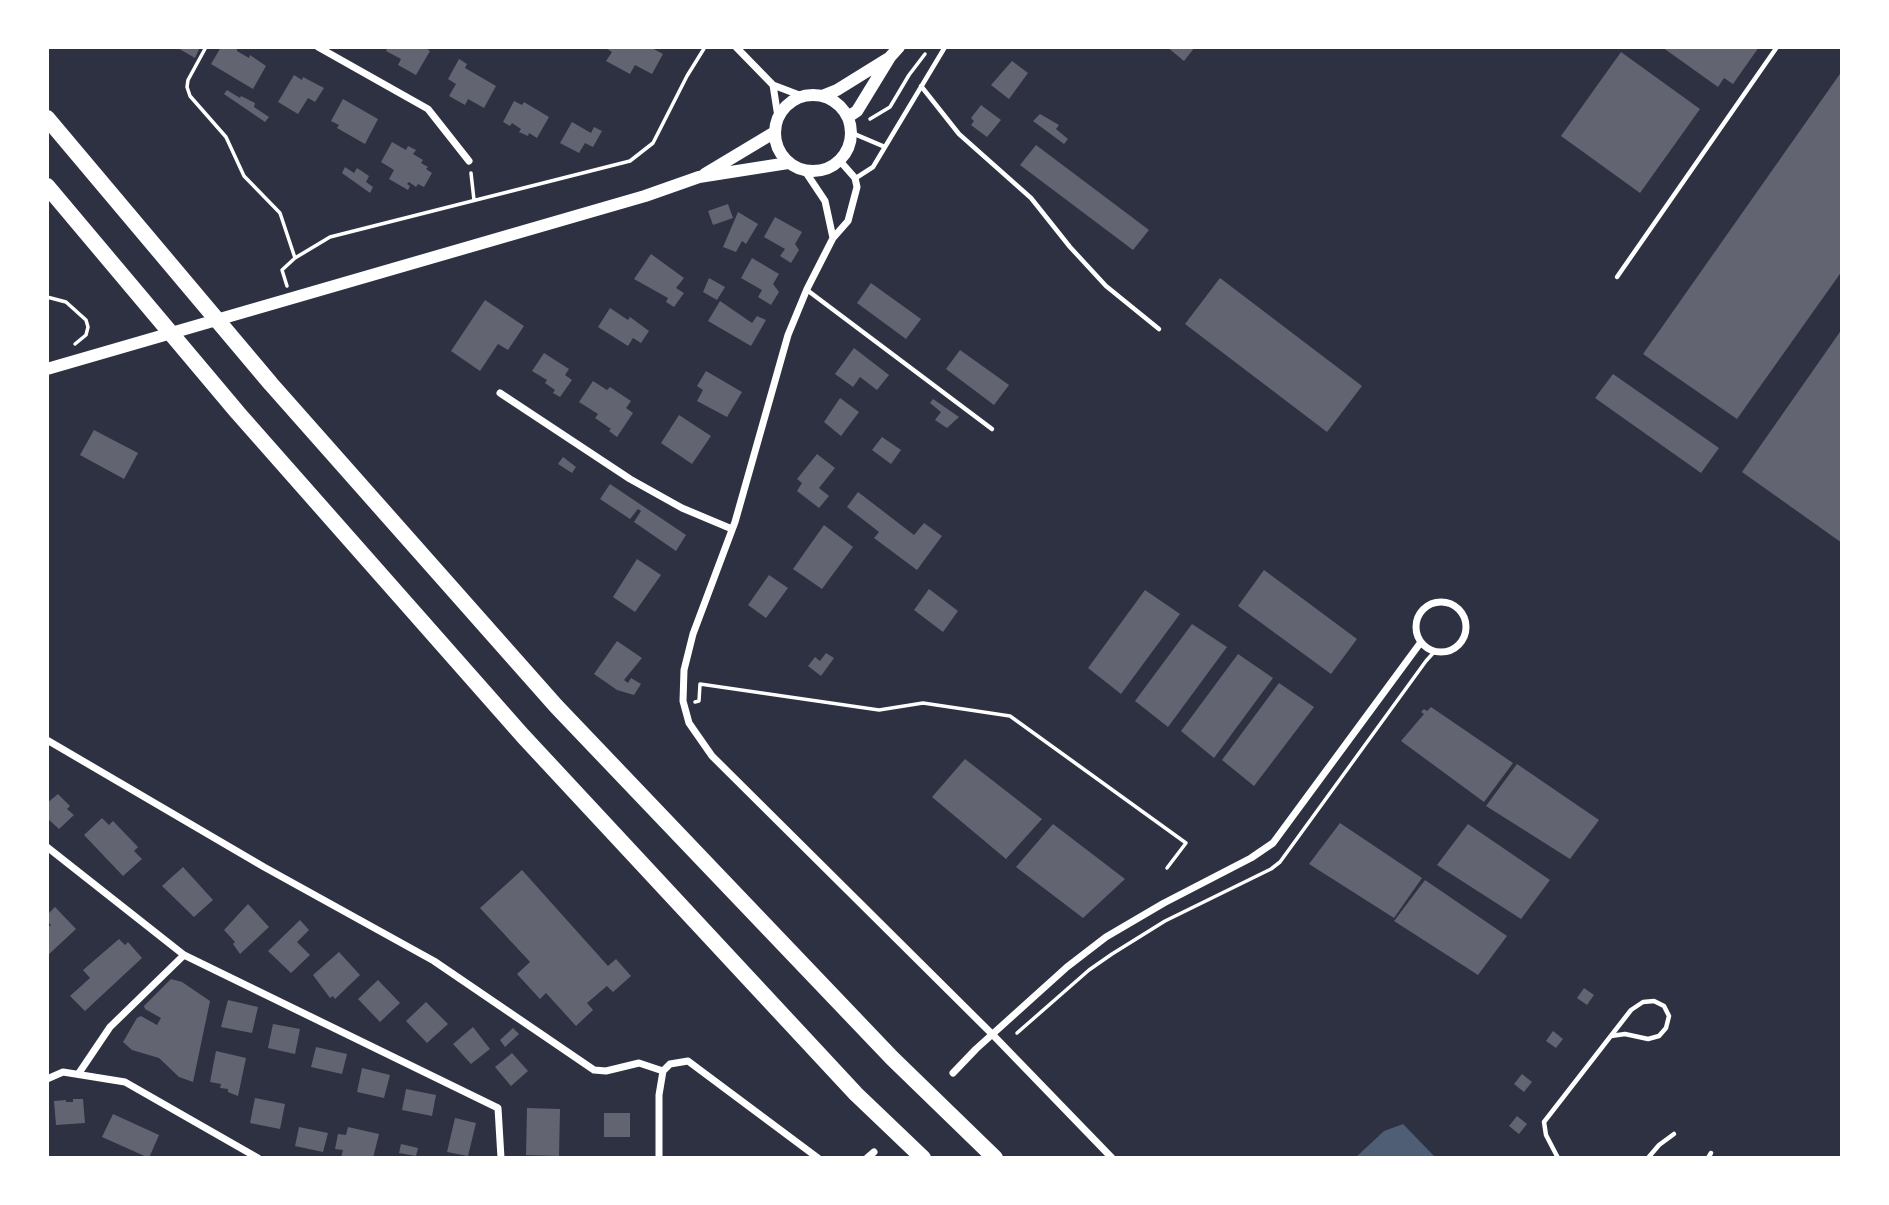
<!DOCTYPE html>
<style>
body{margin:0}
#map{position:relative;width:1889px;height:1205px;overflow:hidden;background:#2d3142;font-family:Lora,serif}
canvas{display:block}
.frame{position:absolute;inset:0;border:49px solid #fff;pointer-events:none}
</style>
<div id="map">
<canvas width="1889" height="1205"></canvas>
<div class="frame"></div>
</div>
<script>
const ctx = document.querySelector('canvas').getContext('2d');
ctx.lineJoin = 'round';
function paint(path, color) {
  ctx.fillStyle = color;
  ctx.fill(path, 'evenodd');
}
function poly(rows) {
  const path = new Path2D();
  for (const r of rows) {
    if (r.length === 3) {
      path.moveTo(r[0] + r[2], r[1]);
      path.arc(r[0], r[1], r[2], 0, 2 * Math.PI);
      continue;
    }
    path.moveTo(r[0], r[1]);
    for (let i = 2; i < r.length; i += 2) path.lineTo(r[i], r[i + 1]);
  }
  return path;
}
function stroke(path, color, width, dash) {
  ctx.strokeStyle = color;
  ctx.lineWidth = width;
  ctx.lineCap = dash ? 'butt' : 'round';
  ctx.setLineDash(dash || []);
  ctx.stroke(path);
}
paint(poly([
 [1403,1124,1436,1158,1355,1158,1384,1131]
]), '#4f5d75');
paint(poly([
 [176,47,200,47,195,58],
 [221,47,237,47,237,51,249,58,250,55,266,66,253,89,211,64],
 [388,47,424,47,430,51,416,75,398,65,401,59,386,51],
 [604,47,650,47,663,54,652,74,635,65,630,74,606,61,612,52],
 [1167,47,1195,47,1184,61],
 [1662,47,1759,47,1733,84,1724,78,1718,87],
 [1621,52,1700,109,1640,193,1561,136],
 [459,59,467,64,465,68,496,86,484,108,468,99,465,105,449,96,456,84,448,79],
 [1012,61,1028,73,1009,99,991,85],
 [1842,71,1842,271,1737,419,1643,354],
 [294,75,302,80,303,77,324,88,315,102,308,98,298,114,278,102],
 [227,90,240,98,241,96,255,103,254,107,269,117,265,122,224,94],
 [343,99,378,119,365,144,337,128,339,125,331,121],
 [514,101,522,105,524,102,549,117,537,138,529,133,528,136,519,132,521,129,512,123,510,126,503,122],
 [981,105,1001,120,987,137,971,125,974,121,971,118],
 [1040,114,1059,125,1056,129,1068,139,1064,144,1033,121],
 [572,122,591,133,594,127,602,131,593,147,585,143,579,153,560,143],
 [392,142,406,150,408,146,416,150,413,154,423,160,421,163,428,167,426,169,432,173,424,187,418,184,416,187,409,182,407,184,410,186,408,190,389,179,394,170,381,162],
 [1036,145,1149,230,1133,250,1020,165],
 [345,167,354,173,357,168,369,176,366,182,373,187,370,193,342,173],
 [728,204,733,218,713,225,708,211],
 [738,212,758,224,746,244,742,241,736,252,723,247],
 [775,217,802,232,795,244,799,250,791,263,780,256,785,249,764,237],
 [651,254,684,278,676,288,684,293,674,307,666,302,668,298,634,279],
 [752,258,779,274,773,284,779,292,771,305,758,297,762,290,741,278],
 [709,278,725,287,717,300,703,292],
 [1220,278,1362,386,1327,432,1185,324],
 [871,283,921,319,906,339,857,303],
 [485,300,524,326,508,350,498,344,480,371,451,351],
 [720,301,752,323,757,316,766,320,751,346,708,321],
 [610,308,628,320,630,317,649,331,641,343,633,338,628,346,598,327],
 [1842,329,1842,543,1742,472],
 [854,348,889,375,877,390,860,377,853,387,835,374],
 [960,350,1009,385,994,405,946,369],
 [544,353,569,369,565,375,572,380,560,397,553,393,555,390,545,383,547,380,532,371],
 [706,371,742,392,727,417,697,401,703,390,697,386],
 [1613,374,1719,448,1701,473,1595,398],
 [593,381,607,390,610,387,631,401,626,408,633,413,617,437,609,431,611,429,595,418,598,414,579,402],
 [840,398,859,412,841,436,824,422],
 [933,399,959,417,947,428,935,420,941,412,930,403],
 [679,415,711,436,692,464,661,443],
 [94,430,138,453,124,479,80,455],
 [882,437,901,450,891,464,872,450],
 [817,454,835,468,819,488,829,496,819,508,797,491,802,483,797,479],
 [563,457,576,467,572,473,558,464],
 [610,484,686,535,676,551,634,522,641,511,638,509,630,519,600,499],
 [858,492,914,535,924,523,942,536,917,570,874,538,879,532,847,507],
 [824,525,853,547,822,589,793,569],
 [637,559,661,575,635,612,613,597],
 [1264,570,1357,639,1331,674,1238,606],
 [769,575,788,588,766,618,748,605],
 [929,589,958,611,943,632,914,610],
 [1145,590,1180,614,1121,694,1088,668],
 [1192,624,1227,647,1168,727,1135,701],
 [617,641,642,658,624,680,628,683,631,678,641,684,634,695,617,690,594,674],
 [826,653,834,658,821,676,808,666,815,657,820,661],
 [1238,654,1273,678,1214,758,1181,731],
 [1279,683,1314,707,1254,786,1222,760],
 [1431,707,1513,763,1484,802,1401,741,1424,714,1421,712,1424,709,1427,711],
 [965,759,1042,819,1006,859,932,797],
 [1517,764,1599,820,1570,859,1486,806],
 [58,794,70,806,67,809,74,815,59,829,47,818,47,803],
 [102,818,109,825,113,821,138,847,134,851,142,859,123,876,84,835],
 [1340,823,1422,878,1394,918,1309,864],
 [1053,824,1125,879,1083,918,1016,867],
 [1468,824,1550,880,1521,919,1437,865],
 [183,867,213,900,194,917,162,886],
 [522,870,608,966,616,959,631,976,613,992,607,986,587,1003,593,1010,576,1026,546,993,540,999,517,974,530,962,480,908],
 [1425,880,1507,936,1478,975,1394,921],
 [248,904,269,927,240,954,233,944,235,942,224,930],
 [55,907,76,929,47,956,47,928,51,925,47,921,47,915],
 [300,920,309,930,297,942,310,955,291,973,268,951],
 [119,939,125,945,128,942,142,958,85,1011,70,996,90,978,83,970],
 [339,952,360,975,335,999,333,996,330,998,313,975],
 [171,979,182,982,210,1001,193,1082,179,1077,159,1058,132,1050,123,1042,137,1018,141,1016,157,1025,161,1018,145,1009,144,1006],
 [378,980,400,1003,380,1022,358,999],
 [1584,988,1594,995,1587,1005,1577,998],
 [228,1000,258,1007,252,1033,221,1027],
 [426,1002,448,1024,427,1043,406,1021],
 [273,1024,300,1029,295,1054,268,1048],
 [473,1027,490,1049,471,1064,453,1044],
 [513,1028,519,1034,505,1047,500,1040],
 [1553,1031,1563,1039,1556,1048,1546,1041],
 [316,1047,347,1054,342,1074,311,1067],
 [216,1051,246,1058,238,1096,228,1092,228,1089,220,1088,221,1084,210,1082],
 [512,1053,528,1071,511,1086,495,1067],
 [362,1068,390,1075,384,1098,357,1092],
 [1522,1074,1532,1082,1524,1092,1514,1084],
 [406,1089,436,1095,432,1116,402,1110],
 [255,1098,285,1104,280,1129,250,1123],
 [73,1099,83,1099,85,1123,56,1125,54,1101,66,1100,66,1102,73,1102],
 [527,1108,560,1109,559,1156,526,1155],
 [604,1113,630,1113,630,1137,604,1137],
 [113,1114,159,1135,149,1158,102,1137],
 [1517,1116,1527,1124,1519,1134,1509,1126],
 [455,1118,476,1123,468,1156,447,1152],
 [299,1127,328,1133,323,1152,295,1146],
 [348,1127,379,1134,373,1158,341,1158,343,1150,335,1149,338,1134,346,1135],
 [401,1144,418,1148,416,1156,399,1153]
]), '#626471');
stroke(poly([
 [206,47,188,80,187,87,190,96,226,137,244,176,280,213,295,258,282,270,287,286],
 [870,119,890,107,909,75,925,54],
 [471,173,474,200],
 [295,258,330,237,630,161,653,143,687,76,705,47],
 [47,297,66,302,86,320,88,327,86,335,75,344],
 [695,702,699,701,700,684,879,710,923,703,1010,716,1186,843,1167,868],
 [1017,1033,1089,970,1112,954,1165,921,1271,869,1280,862,1426,661,1435,651]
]), '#fff', 3.5);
stroke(poly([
 [921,86,959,134,1031,198,1070,247,1106,286,1159,329],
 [852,133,885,147],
 [856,178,873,167,945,47],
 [1617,277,1777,47],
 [807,290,992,429],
 [1558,1158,1546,1135,1544,1122,1631,1010,1643,1002,1654,1001,1664,1006,1669,1016,1666,1028,1659,1036,1648,1039,1625,1034,1611,1036],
 [1648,1158,1659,1145,1674,1134],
 [1708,1158,1711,1153]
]), '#fff', 4.5);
stroke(poly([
 [318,47,428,109,469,161],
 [736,47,773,85,802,96],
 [773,85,778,117],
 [840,161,855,178,857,187,848,221,833,238,807,289,788,335,735,522,693,634,684,670,683,701,689,723,712,756,992,1034,1112,1158],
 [805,171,825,201,833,238],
 [500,393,630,479,682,508,732,529],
 [1441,627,25],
 [47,740,264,867,434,961,594,1070,606,1071,639,1063,663,1071],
 [47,847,184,955,498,1108,501,1158],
 [663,1071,670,1064,688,1061,818,1158],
 [79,1073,110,1027,184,955],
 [953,1073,976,1049,1067,967,1106,937,1164,903,1251,858,1273,843,1421,642],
 [47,1079,63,1072,125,1082,258,1158],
 [659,1158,659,1095,663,1071],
 [867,1158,874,1152]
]), '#fff', 7);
stroke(poly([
 [813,133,38],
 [822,96,837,90,887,59],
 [848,117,857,111,890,57,899,47],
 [705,174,775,132],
 [47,369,645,196,699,177,788,163]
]), '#fff', 12);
stroke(poly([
 [47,118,271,384,556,706,892,1058,995,1158],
 [47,186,238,413,523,736,856,1094,923,1158]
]), '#fff', 16);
</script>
